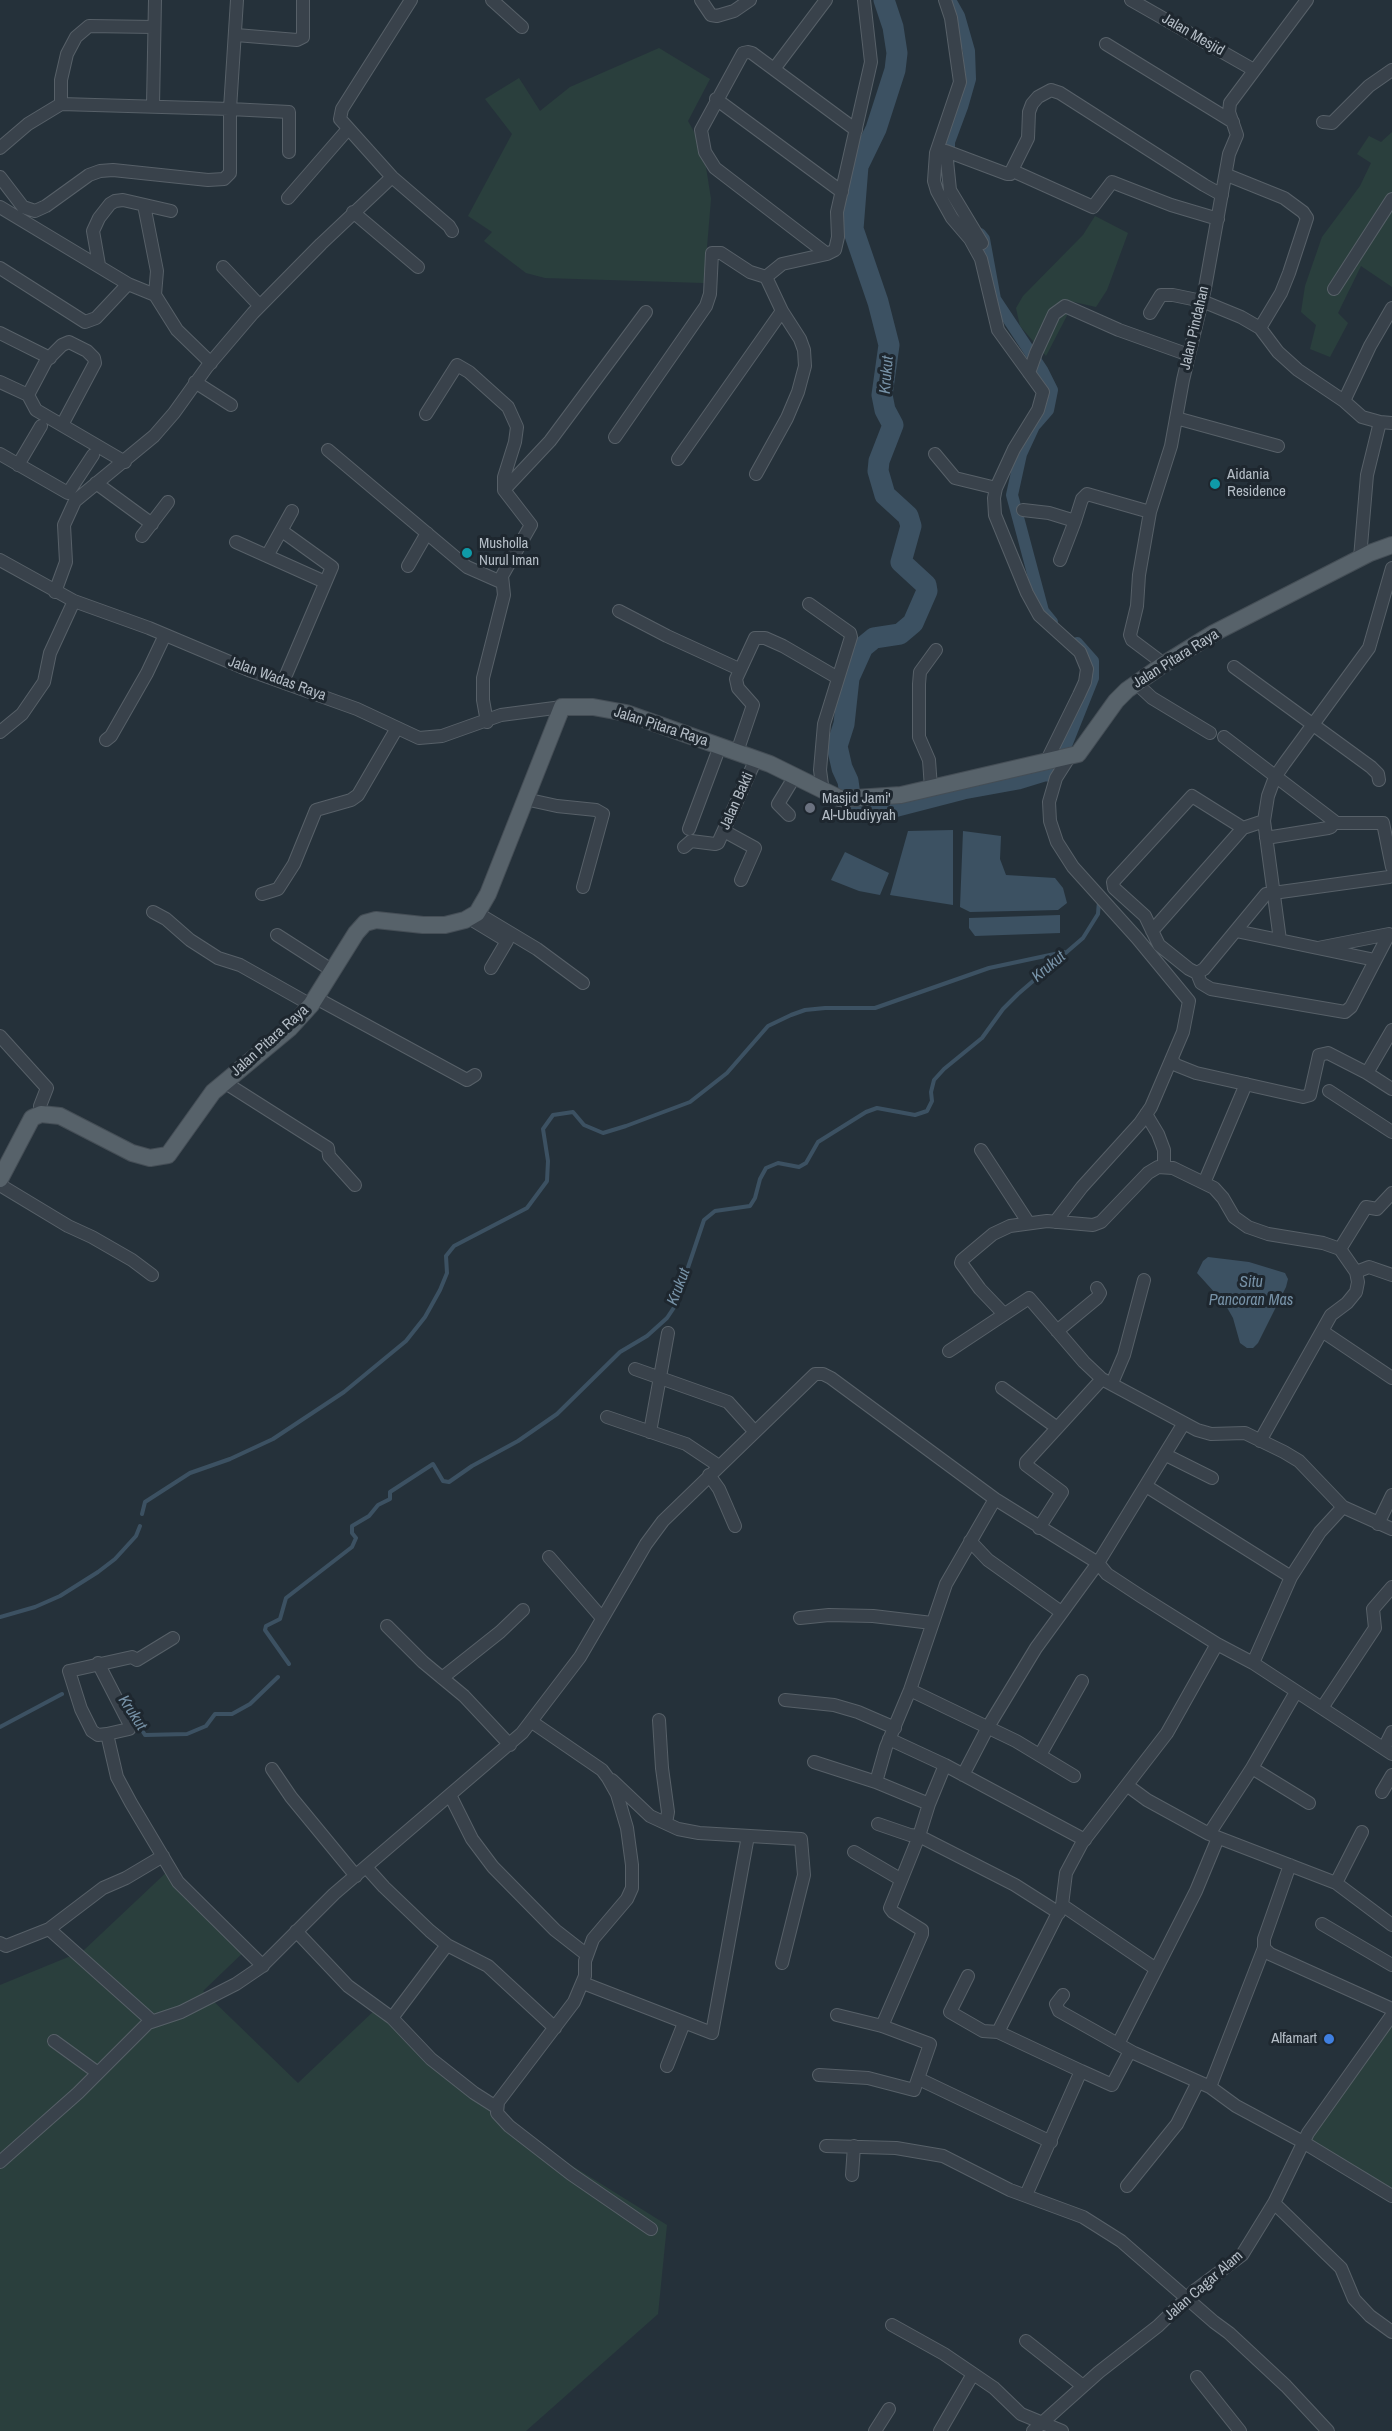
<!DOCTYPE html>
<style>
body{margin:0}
canvas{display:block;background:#25313a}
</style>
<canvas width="1392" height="2431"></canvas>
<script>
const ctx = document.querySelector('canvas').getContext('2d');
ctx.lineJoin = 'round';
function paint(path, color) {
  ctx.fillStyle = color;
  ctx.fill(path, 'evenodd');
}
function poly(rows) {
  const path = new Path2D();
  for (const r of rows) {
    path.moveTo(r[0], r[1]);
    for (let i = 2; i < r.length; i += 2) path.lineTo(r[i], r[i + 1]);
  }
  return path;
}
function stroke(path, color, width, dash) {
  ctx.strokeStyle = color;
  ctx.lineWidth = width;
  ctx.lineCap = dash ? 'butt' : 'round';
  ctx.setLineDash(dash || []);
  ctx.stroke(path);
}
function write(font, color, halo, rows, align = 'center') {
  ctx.font = font + ' "Archivo Narrow",sans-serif';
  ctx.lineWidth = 6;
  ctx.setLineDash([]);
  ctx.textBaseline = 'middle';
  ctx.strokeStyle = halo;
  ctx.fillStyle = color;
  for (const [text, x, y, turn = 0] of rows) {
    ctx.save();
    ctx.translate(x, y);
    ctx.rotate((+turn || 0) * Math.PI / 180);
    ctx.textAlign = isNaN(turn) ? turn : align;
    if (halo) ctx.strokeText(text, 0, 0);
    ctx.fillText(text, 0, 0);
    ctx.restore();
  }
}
paint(poly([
 [659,48,710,79,688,121,703,148,711,199,704,283,545,278,526,273,484,241,492,232,468,216,512,134,485,99,519,78,540,111,570,87],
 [1392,132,1392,287,1361,266,1338,313,1348,323,1330,357,1310,349,1316,325,1301,312,1305,286,1322,237,1360,186,1371,163,1357,154,1369,136,1381,142],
 [1095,216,1128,233,1107,290,1096,307,1074,302,1046,356,1020,326,1016,308,1023,296,1083,235],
 [170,1869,250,1946,203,1991,298,2083,377,2008,534,2142,667,2225,658,2314,526,2431,0,2431,0,1985,83,1951],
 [1392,2020,1392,2192,1310,2143,1318,2125]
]), '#2a3f3d');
paint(poly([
 [953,830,953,905,890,895,908,831],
 [963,831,1001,836,1000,859,1006,875,1055,878,1063,888,1067,903,1058,910,970,912,960,907],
 [845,852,889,873,880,895,859,891,831,880],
 [1060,915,1060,933,975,936,969,928,969,918],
 [1208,1257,1249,1262,1285,1273,1288,1279,1286,1287,1258,1343,1253,1348,1247,1348,1240,1343,1233,1318,1225,1304,1197,1273,1203,1261]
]), '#3c5162');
stroke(poly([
 [142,1514,145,1502,190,1473,230,1459,273,1439,344,1392,406,1341,425,1317,440,1290,447,1273,446,1256,454,1246,527,1208,547,1181,548,1161,543,1129,553,1115,573,1112,584,1125,603,1133,626,1126,690,1102,727,1073,768,1026,791,1015,805,1010,825,1008,875,1008,989,968,1064,952],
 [0,1617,35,1607,60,1596,98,1572,115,1559,136,1536,140,1526],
 [289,1664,265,1630,266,1626,280,1619,286,1598,352,1547,356,1538,352,1533,352,1526,369,1516,378,1505,390,1499,390,1492,433,1464,443,1481,449,1482,472,1466,518,1441,557,1414,620,1352,647,1336,667,1318,675,1306,704,1220,715,1211,750,1206,755,1198,760,1179,766,1168,778,1163,799,1167,806,1163,818,1142,866,1112,877,1108,915,1115,927,1111,932,1101,931,1092,934,1080,944,1069,982,1038,1003,1009,1018,994,1083,938,1098,914,1099,901],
 [125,1703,145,1735,187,1734,206,1726,215,1714,232,1714,250,1704,278,1677],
 [0,1727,62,1694]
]), '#3c5162', 4);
stroke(poly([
 [949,160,949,142,962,107,970,79,969,51,959,16,950,0],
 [980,234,984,239,995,299,1042,370,1052,390,1048,410,1034,426,1021,454,1012,495,1043,611,1052,622],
 [1059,763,1093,678,1093,661,1077,643]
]), '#3c5162', 12);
stroke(poly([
 [884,0,893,27,897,53,895,70,876,129,858,166,853,229,878,302,889,345,882,395,885,410,893,425,879,461,878,471,885,495,908,516,911,526,901,562,926,585,927,591,913,623,900,634,874,638,863,647,849,678,844,724,837,746,842,768,848,781,852,810,870,813,963,789,1018,779,1044,771,1055,771]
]), '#3c5162', 21);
const minor = poly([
 [411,0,342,109,340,119,392,177,449,226,452,231],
 [492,0,522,27],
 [701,0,711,15,717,16,734,11,750,0],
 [945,0,951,18,960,82,936,153,934,181,937,191,952,218,970,239,981,259,998,330,1043,392,1038,410,1014,449,996,488,994,498,995,515,1027,593,1039,615,1080,652,1087,669,1085,682,1079,695,1047,760],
 [1131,0,1254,70],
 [236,35,297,40,303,37,303,0],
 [1106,44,1233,122],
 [774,69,826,0],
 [716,99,842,192],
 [61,104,61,80,67,54,76,37,89,26,154,27],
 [153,105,155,0],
 [1323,122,1332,123,1369,86,1392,70],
 [0,148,28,124,61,104,230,109,237,0],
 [1013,171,1093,207,1112,182,1171,205,1218,219],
 [1227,175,1284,198,1303,212,1307,218,1289,273,1281,293,1260,328],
 [0,177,23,207,35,211,46,206,89,175,100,171,113,170,208,180,224,179,230,173,230,109,289,112,289,152],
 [288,198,348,129],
 [144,205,157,271,155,295,177,330,211,363],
 [0,207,128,284,96,318,85,322,0,268],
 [353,212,418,267],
 [982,243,950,190,946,151,1007,174,1010,174,1028,138,1029,112,1032,104,1038,97,1051,90,1060,93,1204,185,1222,195],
 [827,254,715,168,705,152,701,130,743,53,748,52,752,53,856,130],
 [99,265,93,231,99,218,110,204,115,201,123,200,171,211],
 [223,267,260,306],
 [128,284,155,295],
 [1334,289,1392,199],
 [1150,313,1161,295,1173,295,1202,301,1241,317,1260,328,1278,352,1298,370,1344,401,1362,417,1380,422,1392,423],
 [0,333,50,358],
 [1029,373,1036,353,1054,314,1065,306,1119,330,1189,355],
 [0,382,28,395,36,410,125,462],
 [195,382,231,405],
 [28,395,46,361,62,345,69,342,87,351,94,358,95,363,62,425],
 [1344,401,1370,346,1392,308],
 [426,414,457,365,469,372,508,407,517,427,515,442,504,477,504,490,531,525,502,576,504,595,483,678,483,700,487,722],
 [1176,418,1278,446],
 [615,437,706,306,710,294,712,253,721,253,750,272,766,277,782,264,827,254,835,250,838,237,837,212,871,62,864,0],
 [328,450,467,567,501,582],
 [0,454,68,493,93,455],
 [935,454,955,478,996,488],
 [678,459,782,311,766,277],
 [18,465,41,426],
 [756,474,787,418,798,392,805,366,804,350,800,339,782,311],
 [96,483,152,524],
 [504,490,550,441,646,312],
 [1023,510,1049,513,1075,521,1082,499,1087,494,1150,512],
 [282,531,332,567,283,682],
 [142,536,168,502],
 [236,542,325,582],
 [267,556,292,511],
 [1360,558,1367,475,1380,422],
 [0,560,74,601,149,628,251,671,357,709,419,738,442,736,501,715,562,707],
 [1060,560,1075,521],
 [408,566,427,533],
 [55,592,66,562,64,525,75,501,154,436,174,413,207,367,253,313,321,244,392,177],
 [809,604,850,633,851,637,824,724,820,770,823,792],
 [619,611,667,636,739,669],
 [1164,664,1132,640,1130,635,1137,606,1139,575,1150,512,1171,446,1183,380,1205,288,1229,154,1237,135,1229,112,1230,103,1307,0],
 [1234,667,1371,767,1378,774,1379,780],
 [1136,683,1152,698,1210,733],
 [0,732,22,714,44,682,50,653,74,601],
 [1224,737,1334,821,1331,827,1328,828,1266,838],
 [106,740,111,736,147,673,165,635],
 [737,752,753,705,738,688,736,679,755,638,765,638,783,646,838,678],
 [931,788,929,760,919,737,919,684,920,672,936,650],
 [525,799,557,806,596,810,603,814,583,887],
 [789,815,778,804,795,776],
 [1333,823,1383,823,1392,867],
 [1243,828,1192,796,1113,882,1114,888,1145,916,1159,945,1189,969,1197,973,1204,969,1266,894,1389,877,1392,875],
 [689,829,720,746],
 [724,831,755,848,741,880],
 [684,847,691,841,715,844,718,843,756,759],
 [262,894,278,889,294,864,316,810,351,800,358,795,397,728],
 [153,912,166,919,190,940,218,958,240,965,311,1005],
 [477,913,537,949,583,983],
 [469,918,507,941,491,968],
 [1152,931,1243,828,1264,821],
 [1236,931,1375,960],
 [277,935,333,971],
 [1280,940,1264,821,1268,796,1275,777,1284,764,1369,648,1392,568],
 [1197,973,1201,983,1211,989,1345,1012,1351,1007,1389,934,1318,948],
 [316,998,467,1080,475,1075],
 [0,1036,47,1088,40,1106,41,1114],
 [1172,1060,1176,1065,1196,1073,1303,1097,1310,1095,1319,1055,1328,1053,1367,1073,1392,1089],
 [1367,1073,1392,1030],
 [224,1082,328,1148,329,1156,355,1185],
 [1329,1091,1392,1132],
 [1146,1114,1158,1134,1164,1150,1164,1166],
 [981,1150,1028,1222],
 [1204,1183,1246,1084],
 [0,1185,68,1226,92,1237,132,1260,152,1275],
 [1055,1222,1082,1187,1140,1123,1151,1107,1183,1032,1189,1001,1137,938,1073,867,1057,842,1050,821,1049,802,1056,778,1070,756],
 [1340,1249,1366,1207,1377,1209,1392,1193],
 [1356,1272,1369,1267,1392,1275],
 [1003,1313,980,1289,961,1263,962,1260,993,1234,1010,1226,1047,1221,1093,1225,1101,1222,1148,1173,1158,1167,1173,1168,1214,1188,1223,1198,1234,1217,1248,1227,1268,1234,1323,1243,1340,1249,1356,1272,1358,1282,1356,1292,1347,1303,1331,1315,1260,1441],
 [1057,1331,1097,1298,1100,1293,1097,1288],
 [1322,1331,1392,1378],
 [949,1351,1029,1298,1084,1362,1102,1379,1197,1430,1211,1434,1245,1433,1284,1452,1299,1461,1343,1507],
 [635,1369,728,1402,755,1432],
 [1112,1383,1124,1355,1144,1280],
 [1002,1388,1056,1427],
 [607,1417,686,1444,719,1466],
 [650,1432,668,1333],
 [1166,1455,1212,1478],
 [709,1475,719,1489,735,1526],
 [1146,1486,1291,1577],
 [1378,1524,1392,1495],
 [1039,1528,1062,1492,1026,1465,1026,1462,1102,1379],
 [970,1541,988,1560,1061,1612],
 [549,1557,602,1618],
 [800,1618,829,1615,873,1616,932,1623],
 [387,1626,423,1662,464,1696,510,1745],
 [98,1663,129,1723,129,1729,107,1734,117,1777,131,1803,178,1882,263,1966],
 [1253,1663,1291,1577,1320,1532,1343,1507,1392,1529],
 [442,1678,500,1632,523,1610],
 [910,1690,1016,1741,1074,1776],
 [785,1700,834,1705,858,1712,895,1728],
 [1322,1708,1375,1628,1373,1609,1392,1587],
 [659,1720,662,1768,668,1812,666,1823],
 [532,1722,602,1770,608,1778,617,1794,627,1828,632,1865,632,1888,627,1899,593,1939,585,1961,585,1976,574,2002,498,2102,497,2113,509,2126,571,2174,651,2229],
 [107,1734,98,1735,92,1731,81,1709,69,1671,132,1657,137,1660,173,1638],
 [889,1739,945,1765,1085,1840],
 [1384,1748,1392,1732],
 [1040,1755,1082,1681],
 [814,1762,876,1782,929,1804,919,1836,910,1835,878,1824],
 [1252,1768,1309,1803],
 [272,1769,291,1797,356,1876],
 [963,1775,988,1727,1036,1648,1098,1563,1184,1423],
 [612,1780,650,1816,678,1829,699,1833,801,1839,804,1875,782,1963],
 [876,1782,886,1747,910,1690,946,1584,995,1499],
 [1128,1786,1147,1800,1209,1834,1336,1883,1392,1925],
 [1382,1792,1392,1775],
 [450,1795,472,1839,493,1867,555,1930,587,1955],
 [929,1804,945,1765],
 [1209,1834,1252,1768,1296,1692],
 [854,1852,900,1879],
 [1290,1865,1264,1939,1264,1948,1270,1954,1392,2009],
 [366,1867,384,1887,430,1931,447,1945,488,1966,555,2028],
 [1336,1883,1362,1832],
 [1062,1905,1156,1969],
 [1322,1924,1392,1965],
 [49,1929,152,2021],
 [296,1931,348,1986,392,2018,431,2059,474,2093,496,2107],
 [0,1943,6,1946,49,1929,103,1888,126,1878,163,1856],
 [968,1976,950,2012,983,2031,998,2032],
 [583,1983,712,2033,748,1836],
 [1063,1995,1056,2004,1059,2011,1134,2053,1210,2087,1236,2106,1303,2142,1392,2196],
 [392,2018,447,1945],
 [882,2026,922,1934,922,1930,893,1912,890,1908,919,1836,1015,1885,1059,1913],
 [54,2041,98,2073],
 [1118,2044,1196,1891,1218,1838],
 [667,2066,684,2023],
 [1081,2071,1112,2085,1130,2051],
 [819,2075,868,2078,914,2090,930,2044,882,2026,837,2015],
 [919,2079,1051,2142],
 [1210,2087,1264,1948],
 [826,2146,896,2148,943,2156,1010,2190,1083,2217,1121,2241,1214,2322,1229,2333,1286,2386,1328,2431],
 [0,2162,78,2093,148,2023,181,2012,236,1984,261,1967,334,1894,522,1733,580,1657,646,1544,663,1521,815,1374,823,1374,831,1378,995,1499,1098,1563,1107,1574,1142,1597,1217,1644,1253,1663,1392,1754],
 [852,2175,854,2146],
 [1127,2186,1177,2124,1198,2082],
 [1026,2195,1081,2071,998,2032,1062,1905,1066,1873,1082,1843,1167,1733,1217,1644],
 [1274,2203,1341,2268,1354,2299,1370,2316,1392,2332],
 [892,2325,944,2354,994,2388,1021,2414,1062,2431],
 [1026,2341,1083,2386],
 [1197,2377,1240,2431],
 [875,2431,889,2409],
 [940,2431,973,2374],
 [1033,2431,1099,2372,1158,2326,1194,2291,1242,2255,1274,2203,1308,2133,1392,2015]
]);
const major = poly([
 [0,1179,32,1118,41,1114,60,1116,132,1153,150,1158,168,1155,213,1092,290,1028,311,1005,356,933,365,923,376,920,423,925,445,925,465,920,477,913,488,894,562,707,593,707,626,713,770,764,841,799,901,795,1078,754,1116,701,1127,690,1164,664,1214,633,1370,553,1392,545]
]);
stroke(minor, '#576068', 14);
stroke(major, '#454e56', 18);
stroke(minor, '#39424b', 12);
stroke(major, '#57626a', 16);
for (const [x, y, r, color] of [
 [1215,484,6,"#0f9aa8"],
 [467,553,6,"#0f9aa8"],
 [810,808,6,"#6b7280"],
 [1329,2039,6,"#3f7fe0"]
]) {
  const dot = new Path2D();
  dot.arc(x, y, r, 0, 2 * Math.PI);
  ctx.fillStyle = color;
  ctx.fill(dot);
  stroke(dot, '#1e272f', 2);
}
write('15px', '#b4bdc6', '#1e272f', [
 ["Jalan Mesjid",1193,35,30],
 ["Jalan Pindahan",1195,328,-77],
 ["Jalan Pitara Raya",1176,659,-32],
 ["Jalan Wadas Raya",277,679,20],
 ["Jalan Pitara Raya",661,727,18],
 ["Jalan Bakti",737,801,-66],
 ["Jalan Pitara Raya",270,1041,-42],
 ["Jalan Cagar Alam",1204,2286,-41]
]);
write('15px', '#b4bdc6', '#1e272f', [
 ["Aidania",1227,475],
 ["Residence",1227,492],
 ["Musholla",479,544],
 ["Nurul Iman",479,561],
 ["Masjid Jami'",822,799],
 ["Al-Ubudiyyah",822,816],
 ["Alfamart",1317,2039,"right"]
], 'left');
write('italic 16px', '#7792a7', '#1e272f', [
 ["Krukut",887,375,-85],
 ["Krukut",1049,967,-40],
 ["Situ",1251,1283],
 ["Pancoran Mas",1251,1301],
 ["Krukut",679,1287,-69],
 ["Krukut",132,1713,57]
]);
</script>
